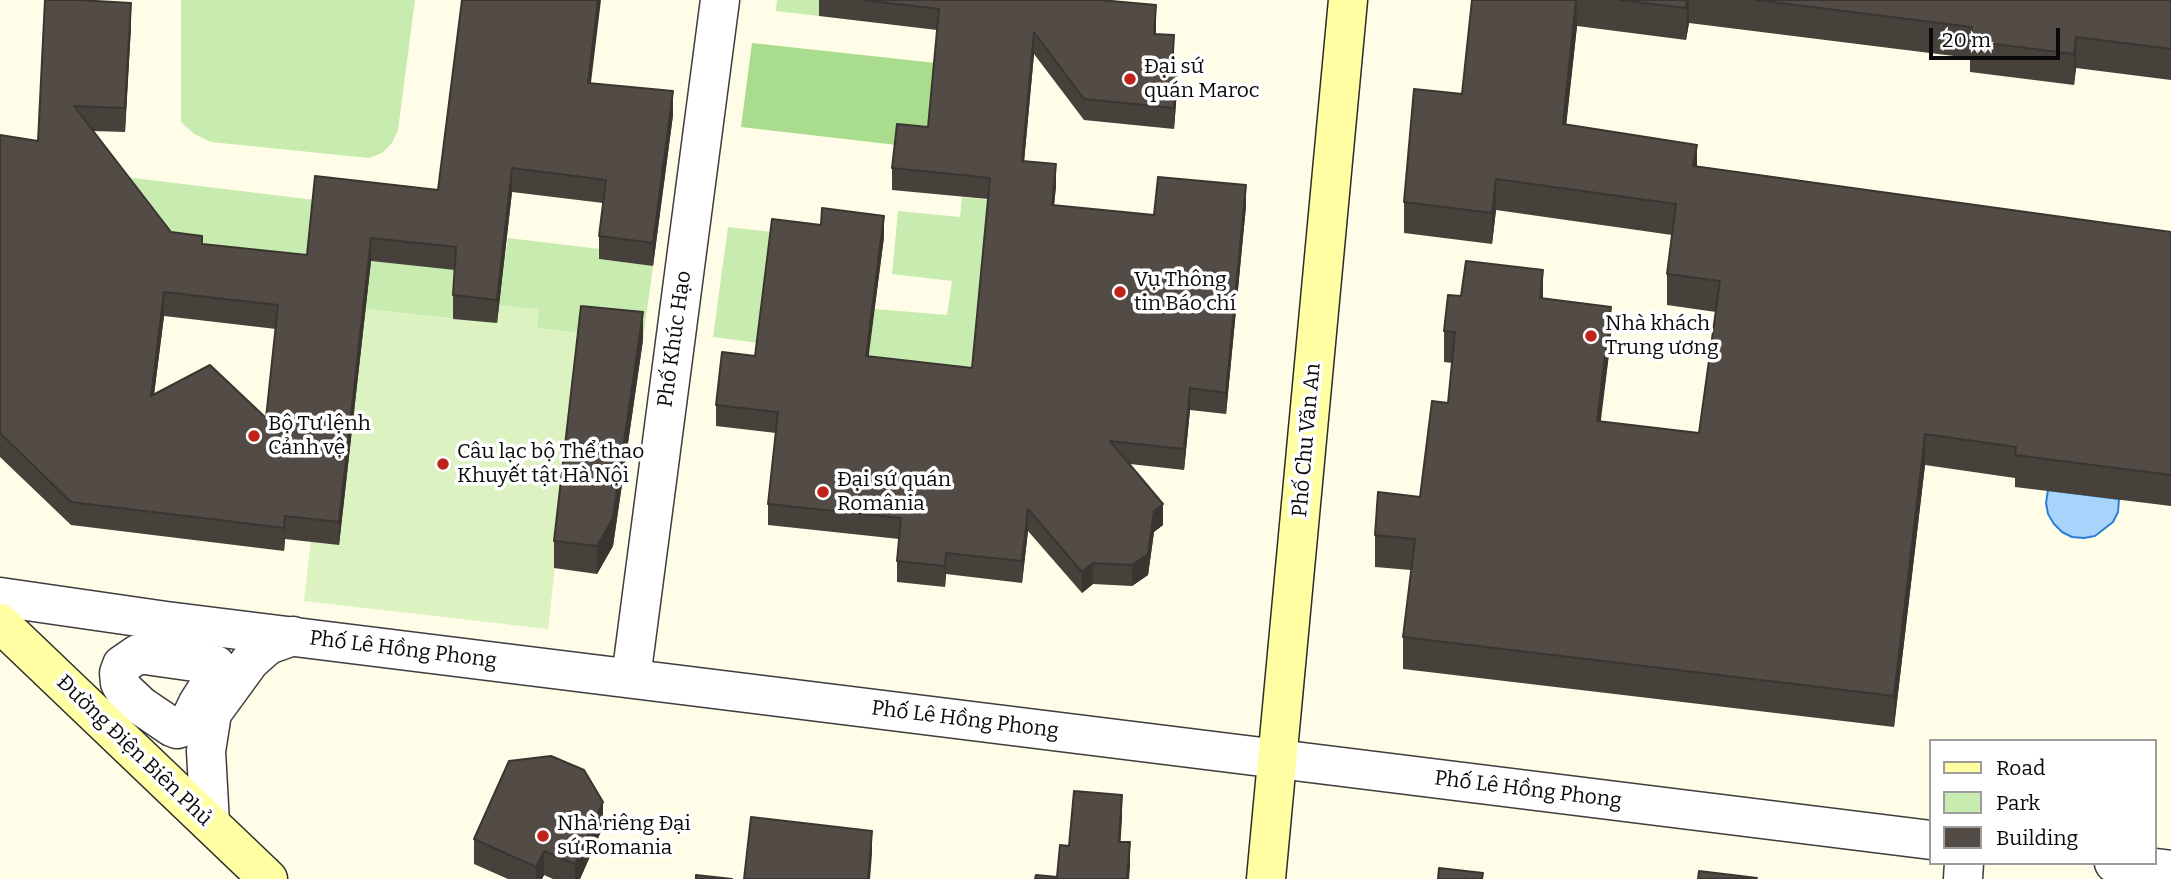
<!DOCTYPE html>
<meta charset="utf-8">
<style>
body{margin:0}
#map{position:relative;width:2171px;height:879px;overflow:hidden;background:#fffde7;font-family:Bitter,serif}
canvas{display:block}
.legend{position:absolute;left:1929px;top:739px;width:228px;height:126px;box-sizing:border-box;background:#fff;border:2px solid #9d9d9d;margin:0;padding:9px 12px;list-style:none;font-size:21px;color:#0a0a0a}
.legend li{display:flex;align-items:center;gap:14px;height:35px}
.legend b{width:35px;border:2px solid #9d9d9d}
.scale{position:absolute;left:1929px;top:28px;width:131px;height:32px;box-sizing:border-box;border:4px solid #0a0a0a;border-top:0;padding-left:9px;font-size:21px;line-height:24px;white-space:nowrap;color:#0a0a0a;-webkit-text-stroke:5px #fff;paint-order:stroke}
</style>
<div id="map">
<canvas width="2171" height="879"></canvas>
<ul class="legend">
<li><b style="height:9px;background:#fffea2"></b>Road</li>
<li><b style="height:19px;background:#c8ebaf"></b>Park</li>
<li><b style="height:19px;background:#534c46"></b>Building</li>
</ul>
<div class="scale">20 m</div>
</div>
<script>
const ctx = document.querySelector('canvas').getContext('2d');
ctx.lineJoin = 'round';
function paint(path, color) {
  ctx.fillStyle = color;
  ctx.fill(path, 'evenodd');
}
function poly(rows) {
  const path = new Path2D();
  for (const r of rows) {
    path.moveTo(r[0], r[1]);
    for (let i = 2; i < r.length; i += 2) path.lineTo(r[i], r[i + 1]);
  }
  return path;
}
function stroke(path, color, width, dash) {
  ctx.strokeStyle = color;
  ctx.lineWidth = width;
  ctx.lineCap = dash ? 'butt' : 'round';
  ctx.setLineDash(dash || []);
  ctx.stroke(path);
}
function write(font, color, halo, rows, align = 'center') {
  ctx.font = font + ' Bitter,serif';
  ctx.lineWidth = 7;
  ctx.setLineDash([]);
  ctx.textBaseline = 'middle';
  ctx.strokeStyle = halo;
  ctx.fillStyle = color;
  for (const [text, x, y, turn = 0] of rows) {
    ctx.save();
    ctx.translate(x, y);
    ctx.rotate((+turn || 0) * Math.PI / 180);
    ctx.textAlign = isNaN(turn) ? turn : align;
    if (halo) ctx.strokeText(text, 0, 0);
    ctx.fillText(text, 0, 0);
    ctx.restore();
  }
}
paint(poly([
 [181,0,415,0,398,130,392,143,382,153,369,158,211,142,194,134,181,122],
 [777,0,821,0,819,16,776,11],
 [109,175,315,200,434,255,504,262,508,238,600,249,599,259,653,266,643,340,366,309,179,256],
 [962,197,990,200,974,371,713,337,728,227,772,232,870,342,875,309,947,315,952,281,892,274,898,211,960,217]
]), '#c8ebaf');
paint(poly([
 [752,43,936,63,929,139,897,145,741,127]
]), '#a9dd8d');
paint(poly([
 [454,301,539,309,537,328,581,333,548,629,304,601,337,305,452,319]
]), '#dcf2c1');
const water = poly([
 [2048,490,2119,499,2118,512,2113,522,2095,536,2084,538,2072,537,2062,532,2054,524,2048,514,2046,503,2048,490]
]);
paint(water, '#a8d3fa');
stroke(water, '#2a80d6', 2);
const pedestrian = poly([
 [138,654,216,665,218,672,198,703,187,726,177,729,172,727,141,706,124,690,120,683,119,673,122,665,138,654]
]);
const minor = poly([
 [631,678,720,0],
 [1963,879,1964,863]
]);
const tertiary = poly([
 [0,597,166,621,1931,840],
 [210,823,206,751,212,713,250,661,268,645,293,636],
 [2114,863,2171,870]
]);
const secondary = poly([
 [0,623,268,879],
 [1266,879,1348,0]
]);
stroke(pedestrian, '#3d3d3d', 41);
stroke(minor, '#3d3d3d', 41);
stroke(tertiary, '#3d3d3d', 41);
stroke(secondary, '#2c2c2c', 41);
stroke(pedestrian, '#fff', 38);
stroke(minor, '#fff', 38);
stroke(tertiary, '#fff', 38);
stroke(secondary, '#fffea2', 38);
paint(poly([
 [819,0,1100,0,1156,27,1156,34,1174,57,1173,68,1177,90,1174,129,1084,120,1034,54,1024,162,1056,186,1054,205,1154,215,1246,206,1226,414,1190,410,1184,470,1130,464,1163,525,1154,532,1148,575,1132,586,1093,584,1082,593,1028,531,1022,583,946,574,945,587,897,582,897,561,899,539,768,525,768,504,776,433,716,426,716,405,755,356,884,237,868,356,972,368,988,199,892,190,892,168,928,127,937,30,819,16],
 [1472,0,2171,0,2171,80,2076,68,2074,85,1970,72,1970,58,1689,23,1686,40,1577,26,1566,124,1697,166,2171,232,2171,506,2015,487,2015,478,1925,465,1894,727,1403,669,1403,637,1411,570,1375,567,1375,535,1420,497,1448,403,1452,363,1444,362,1444,331,1461,296,1543,299,1611,338,1600,421,1699,433,1716,312,1667,305,1667,274,1672,235,1496,210,1492,244,1404,233,1404,202,1462,94],
 [131,26,125,132,93,131,171,232,202,244,307,255,438,190,591,84,673,115,653,266,599,259,599,236,603,203,512,192,497,323,453,319,453,295,455,270,371,261,339,545,285,539,284,551,71,525,0,457,0,135,38,141],
 [164,316,276,329,266,418,154,394],
 [643,340,613,546,597,574,554,568,554,541],
 [603,827,580,879,553,879,544,875,542,879,508,879,474,864,474,839]
]), '#47413c');
paint(poly([
 [598,0,601,0,588,107,588,83],
 [1576,0,1577,26,1563,155,1563,124],
 [1687,0,1689,0,1689,23,1686,40],
 [131,3,131,26,125,132,125,108],
 [1156,5,1156,27,1154,55,1154,34],
 [1034,32,1034,54,1022,183,1022,161],
 [1174,35,1174,57,1172,89,1172,68],
 [2076,37,2076,68,2074,85,2074,54],
 [1177,69,1177,90,1174,129,1174,108],
 [673,91,673,115,653,266,653,243],
 [1697,145,1697,176,1693,166],
 [1056,164,1056,186,1052,226,1052,205],
 [512,168,512,192,497,323,497,300],
 [1496,179,1496,210,1492,244,1492,213],
 [1246,185,1246,206,1226,414,1226,393],
 [884,216,884,237,866,377,866,356],
 [371,238,371,261,339,545,339,522],
 [1543,270,1543,302,1540,298],
 [164,292,164,316,151,419,151,396],
 [1611,307,1611,338,1597,452,1597,421],
 [643,312,643,340,613,546,597,574,597,546],
 [1190,388,1190,410,1184,470,1184,449],
 [1925,434,1925,465,1894,727,1894,696],
 [1163,504,1163,525,1154,532,1148,575,1132,586,1132,565,1154,511],
 [1028,509,1028,531,1022,583,1022,561],
 [285,516,285,539,284,551,284,528],
 [946,553,946,574,945,587,945,566],
 [1093,563,1093,584,1082,593,1082,572],
 [1122,795,1122,819,1119,866,1119,842],
 [603,802,603,827,580,879,575,879,575,864],
 [872,831,872,854,870,879,868,879],
 [1130,842,1130,867,1129,879,1127,879],
 [544,851,544,875,542,879,536,879,536,867]
]), '#3a3531');
const building = poly([
 [45,0,78,0,131,3,125,108,74,106,171,232,202,236,202,244,307,255,315,176,438,190,462,0,598,0,588,83,673,91,653,243,599,236,606,180,512,168,497,300,453,295,456,247,371,238,339,522,285,516,284,528,71,502,0,433,0,135,38,141,45,0],
 [164,292,278,305,266,418,210,365,151,396,164,292],
 [863,0,1100,0,1156,5,1154,34,1174,35,1172,68,1177,69,1174,108,1084,99,1034,32,1022,161,1056,164,1052,205,1154,215,1158,177,1246,185,1226,393,1190,388,1184,449,1110,441,1163,504,1154,511,1148,554,1132,565,1093,563,1082,572,1028,509,1022,561,946,553,945,566,897,561,901,518,768,504,778,412,716,405,722,352,755,356,772,219,821,225,822,208,884,216,866,356,972,368,990,178,892,168,897,124,928,127,939,9,863,0],
 [1472,0,1576,0,1563,124,1697,145,1693,166,2171,232,2171,475,2015,455,2016,447,1925,434,1894,696,1403,637,1415,539,1375,535,1378,492,1420,497,1432,401,1448,403,1455,332,1444,331,1448,295,1461,296,1466,261,1543,270,1540,298,1611,307,1597,421,1699,433,1720,281,1667,274,1676,204,1496,179,1492,213,1404,202,1414,89,1462,94,1472,0],
 [1620,0,1687,0,1686,8,1620,0],
 [1756,0,2171,0,2171,49,2076,37,2074,54,1970,41,1972,27,1756,0],
 [581,306,643,312,613,518,597,546,554,541,581,306],
 [551,756,584,770,603,802,575,864,544,851,536,867,474,839,509,761,551,756],
 [1074,791,1122,795,1119,842,1130,842,1127,879,1035,879,1036,875,1057,877,1060,845,1069,846,1074,791],
 [751,817,872,831,868,879,744,879,751,817],
 [1439,868,1483,873,1482,879,1438,879,1439,868],
 [1699,871,1757,878,1698,879,1699,871],
 [696,875,732,879,696,879,696,875]
]);
paint(building, '#534c46');
stroke(building, '#3a3531', 2);
for (const [x, y, r, color] of [
 [1130,79,7,"#c1231a"],
 [1120,292,7,"#c1231a"],
 [1591,336,7,"#c1231a"],
 [254,436,7,"#c1231a"],
 [443,464,7,"#c1231a"],
 [823,492,7,"#c1231a"],
 [543,836,7,"#c1231a"]
]) {
  const dot = new Path2D();
  dot.arc(x, y, r, 0, 2 * Math.PI);
  ctx.fillStyle = color;
  ctx.fill(dot);
  stroke(dot, '#fff', 2.5);
}
write('21px', '#0a0a0a', '#fff', [
 ["Đại sứ",1144,67],
 ["quán Maroc",1144,91],
 ["Vụ Thông",1134,280],
 ["tin Báo chí",1134,304],
 ["Nhà khách",1605,324],
 ["Trung ương",1605,348],
 ["Bộ Tư lệnh",268,424],
 ["Cảnh vệ",268,448],
 ["Câu lạc bộ Thể thao",457,452],
 ["Khuyết tật Hà Nội",457,476],
 ["Đại sứ quán",837,480],
 ["România",837,504],
 ["Nhà riêng Đại",557,824],
 ["sứ Romania",557,848]
], 'left');
write('21px', '#0a0a0a', '#fff', [
 ["Phố Khúc Hạo",675,339,-82],
 ["Phố Chu Văn An",1307,440,-85],
 ["Phố Lê Hồng Phong",403,650,7],
 ["Phố Lê Hồng Phong",965,720,7],
 ["Đường Điện Biên Phủ",134,751,44],
 ["Phố Lê Hồng Phong",1528,790,7]
]);
</script>
